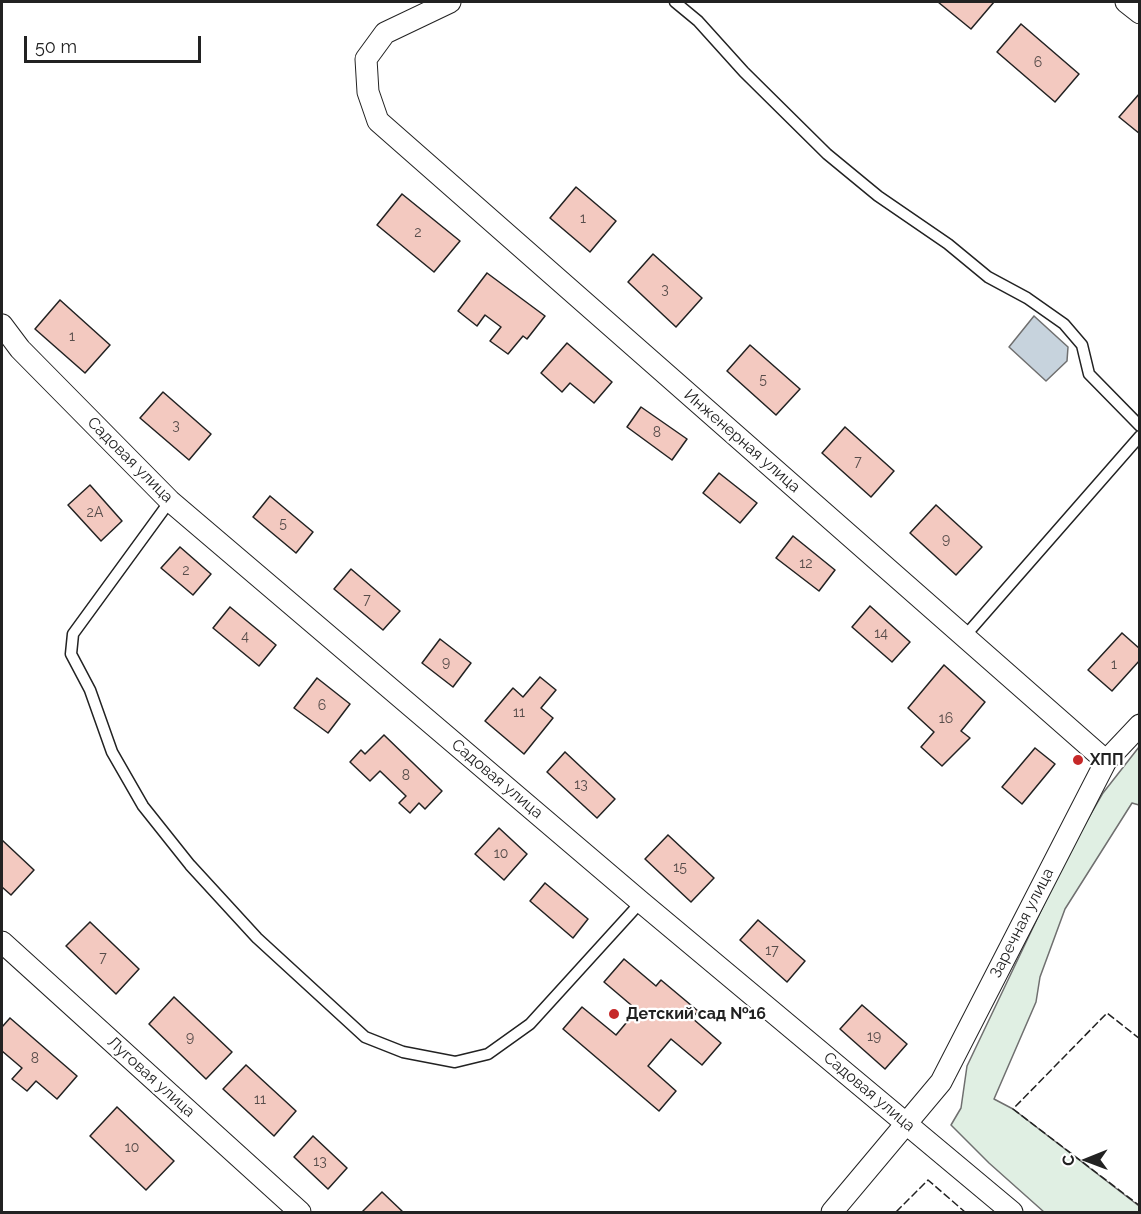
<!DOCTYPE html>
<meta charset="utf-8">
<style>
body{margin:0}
#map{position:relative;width:1141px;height:1214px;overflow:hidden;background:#fff;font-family:Raleway,sans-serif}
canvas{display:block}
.frame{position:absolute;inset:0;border:3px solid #222;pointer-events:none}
.north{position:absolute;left:1057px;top:1130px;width:60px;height:60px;-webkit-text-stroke:4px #fff;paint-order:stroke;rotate:269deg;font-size:16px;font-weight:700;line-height:24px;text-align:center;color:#222}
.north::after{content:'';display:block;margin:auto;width:21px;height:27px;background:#222;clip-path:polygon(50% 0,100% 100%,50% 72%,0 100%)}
.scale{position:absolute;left:24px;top:36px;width:177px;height:27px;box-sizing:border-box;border:3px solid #222;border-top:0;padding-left:8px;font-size:18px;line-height:21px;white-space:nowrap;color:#222;-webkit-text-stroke:4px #fff;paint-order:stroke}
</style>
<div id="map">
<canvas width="1141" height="1214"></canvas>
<div class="frame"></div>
<div class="north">С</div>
<div class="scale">50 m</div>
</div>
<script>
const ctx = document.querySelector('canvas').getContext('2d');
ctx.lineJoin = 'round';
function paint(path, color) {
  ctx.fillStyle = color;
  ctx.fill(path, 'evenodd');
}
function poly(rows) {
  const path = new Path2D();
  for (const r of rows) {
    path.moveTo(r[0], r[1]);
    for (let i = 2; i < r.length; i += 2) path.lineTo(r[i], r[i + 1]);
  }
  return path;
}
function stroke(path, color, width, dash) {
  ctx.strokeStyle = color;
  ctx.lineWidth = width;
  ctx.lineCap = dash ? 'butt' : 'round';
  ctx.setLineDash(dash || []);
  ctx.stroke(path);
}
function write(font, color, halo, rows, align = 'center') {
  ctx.font = font + ' Raleway,sans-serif';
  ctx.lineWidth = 4.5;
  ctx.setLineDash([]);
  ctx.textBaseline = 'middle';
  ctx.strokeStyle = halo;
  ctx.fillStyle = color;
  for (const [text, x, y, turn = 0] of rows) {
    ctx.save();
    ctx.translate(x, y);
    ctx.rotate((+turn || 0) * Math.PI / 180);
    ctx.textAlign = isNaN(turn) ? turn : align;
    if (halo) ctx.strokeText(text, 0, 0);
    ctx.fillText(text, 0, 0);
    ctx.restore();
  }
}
const green = poly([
 [1139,747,1139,805,1132,803,1065,909,1040,977,1036,1002,994,1099,1013,1109,1139,1206,1139,1212,1044,1212,989,1163,951,1125,961,1108,967,1066,1069,852,1103,793,1139,747]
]);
paint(green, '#e0efe3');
stroke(green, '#6f6f6f', 1.5);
const water = poly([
 [1034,316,1068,347,1067,361,1046,381,1009,347,1034,316]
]);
paint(water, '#c7d3dd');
stroke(water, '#6f6f6f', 1.5);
const building = poly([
 [938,2,994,2,971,29,938,2],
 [1021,24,1079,74,1055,102,997,52,1021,24],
 [1140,93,1140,134,1119,117,1140,93],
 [576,187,616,221,590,252,550,218,576,187],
 [402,194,460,241,434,272,377,225,402,194],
 [653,254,702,298,676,327,628,282,653,254],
 [487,273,545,316,527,339,523,336,508,354,490,341,501,327,485,315,477,326,458,311,487,273],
 [60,300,110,345,85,373,35,329,60,300],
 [567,343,612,382,594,403,570,383,562,392,541,373,567,343],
 [750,345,800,389,776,415,727,371,750,345],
 [163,392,211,434,189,460,140,418,163,392],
 [641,407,687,439,672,460,627,427,641,407],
 [845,427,894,471,871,497,822,453,845,427],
 [719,473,757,503,740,523,703,493,719,473],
 [90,485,122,521,101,541,68,505,90,485],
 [270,496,313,532,296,553,253,517,270,496],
 [936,505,982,547,956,575,910,533,936,505],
 [793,536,835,570,819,591,776,558,793,536],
 [180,547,211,574,193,595,161,568,180,547],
 [351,569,400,611,383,630,334,589,351,569],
 [870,606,910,642,892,662,852,627,870,606],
 [230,607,276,645,259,666,213,628,230,607],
 [1122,633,1140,649,1140,660,1112,691,1088,670,1122,633],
 [440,639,471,663,453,687,422,663,440,639],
 [944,665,985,702,961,731,970,738,942,766,921,747,934,732,908,708,944,665],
 [540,677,556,690,541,708,553,718,524,754,485,721,513,688,523,697,540,677],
 [317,678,350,704,328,733,294,708,317,678],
 [384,735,442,791,425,809,419,803,410,813,399,803,406,796,380,771,370,781,350,762,361,750,365,754,384,735],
 [1035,748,1055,764,1022,804,1002,787,1035,748],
 [565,752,615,799,597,818,547,772,565,752],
 [499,828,527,854,504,880,475,854,499,828],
 [668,835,714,878,691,902,645,859,668,835],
 [2,840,34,870,11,895,2,887,2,840],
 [545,883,588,919,573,938,530,901,545,883],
 [758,920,805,961,787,982,740,940,758,920],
 [90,922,139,969,116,994,66,946,90,922],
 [624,959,656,986,661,980,698,1011,692,1018,721,1043,702,1065,671,1039,648,1066,676,1091,659,1111,563,1029,582,1007,616,1035,637,1010,604,982,624,959],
 [174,997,232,1052,206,1079,149,1024,174,997],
 [862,1005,907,1044,885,1069,840,1029,862,1005],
 [10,1018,77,1076,57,1099,36,1081,27,1091,12,1079,22,1068,2,1051,2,1027,10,1018],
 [246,1065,296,1111,274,1136,223,1089,246,1065],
 [117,1107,174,1161,146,1190,90,1136,117,1107],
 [313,1136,347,1168,328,1189,294,1157,313,1136],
 [382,1192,403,1212,362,1212,382,1192]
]);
paint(building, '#f3c9c0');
stroke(building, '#222', 1.5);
const service = poly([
 [675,2,698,21,744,72,827,154,878,196,948,244,988,277,1027,298,1064,324,1082,345,1089,374,1140,426],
 [170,501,73,634,71,654,90,690,112,752,143,806,190,865,257,938,365,1037,403,1052,455,1062,488,1054,530,1024,641,902],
 [965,636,1140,436]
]);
const minor = poly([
 [450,2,385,33,366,59,368,92,378,121,1106,761],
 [1126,2,1140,13],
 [2,325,20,349,170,501,641,902,1012,1212],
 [2,942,300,1212],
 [832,1212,941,1082,1106,761,1140,725]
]);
stroke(service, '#222', 13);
stroke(minor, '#222', 23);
stroke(service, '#fff', 10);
stroke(minor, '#fff', 21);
stroke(poly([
 [1140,1039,1107,1013,1013,1109,1140,1206],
 [896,1212,928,1180,965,1212]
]), '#222', 1.5, [8, 3]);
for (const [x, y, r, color] of [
 [1078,760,6,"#c62828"],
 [614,1014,6,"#c62828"]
]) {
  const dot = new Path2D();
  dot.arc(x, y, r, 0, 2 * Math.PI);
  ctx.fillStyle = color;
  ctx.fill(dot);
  stroke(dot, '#fff', 2);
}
write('14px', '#564c4a', null, [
 ["6",1038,63],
 ["1",583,219],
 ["2",418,233],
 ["3",665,290],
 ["1",72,337],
 ["5",763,380],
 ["3",176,426],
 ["8",657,433],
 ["7",858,462],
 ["2А",95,513],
 ["5",283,524],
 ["9",946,540],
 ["12",806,564],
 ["2",186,571],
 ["7",367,600],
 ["14",881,634],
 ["4",245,637],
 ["9",446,663],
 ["1",1114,665],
 ["6",322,706],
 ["11",519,713],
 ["16",946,719],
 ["8",406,776],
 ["13",581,785],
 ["10",501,854],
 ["15",680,868],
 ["17",772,951],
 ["7",103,958],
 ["19",874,1037],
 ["9",190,1038],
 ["8",35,1059],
 ["11",260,1100],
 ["10",132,1148],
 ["13",320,1162]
]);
write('16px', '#222', '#fff', [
 ["Инженерная улица",742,441,41],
 ["Садовая улица",130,460,45],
 ["Садовая улица",497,779,40],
 ["Заречная улица",1022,923,-63],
 ["Луговая улица",151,1077,42],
 ["Садовая улица",869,1092,40]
]);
write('bold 16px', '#222', '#fff', [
 ["ХПП",1090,760],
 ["Детский сад №16",626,1014]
], 'left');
</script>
